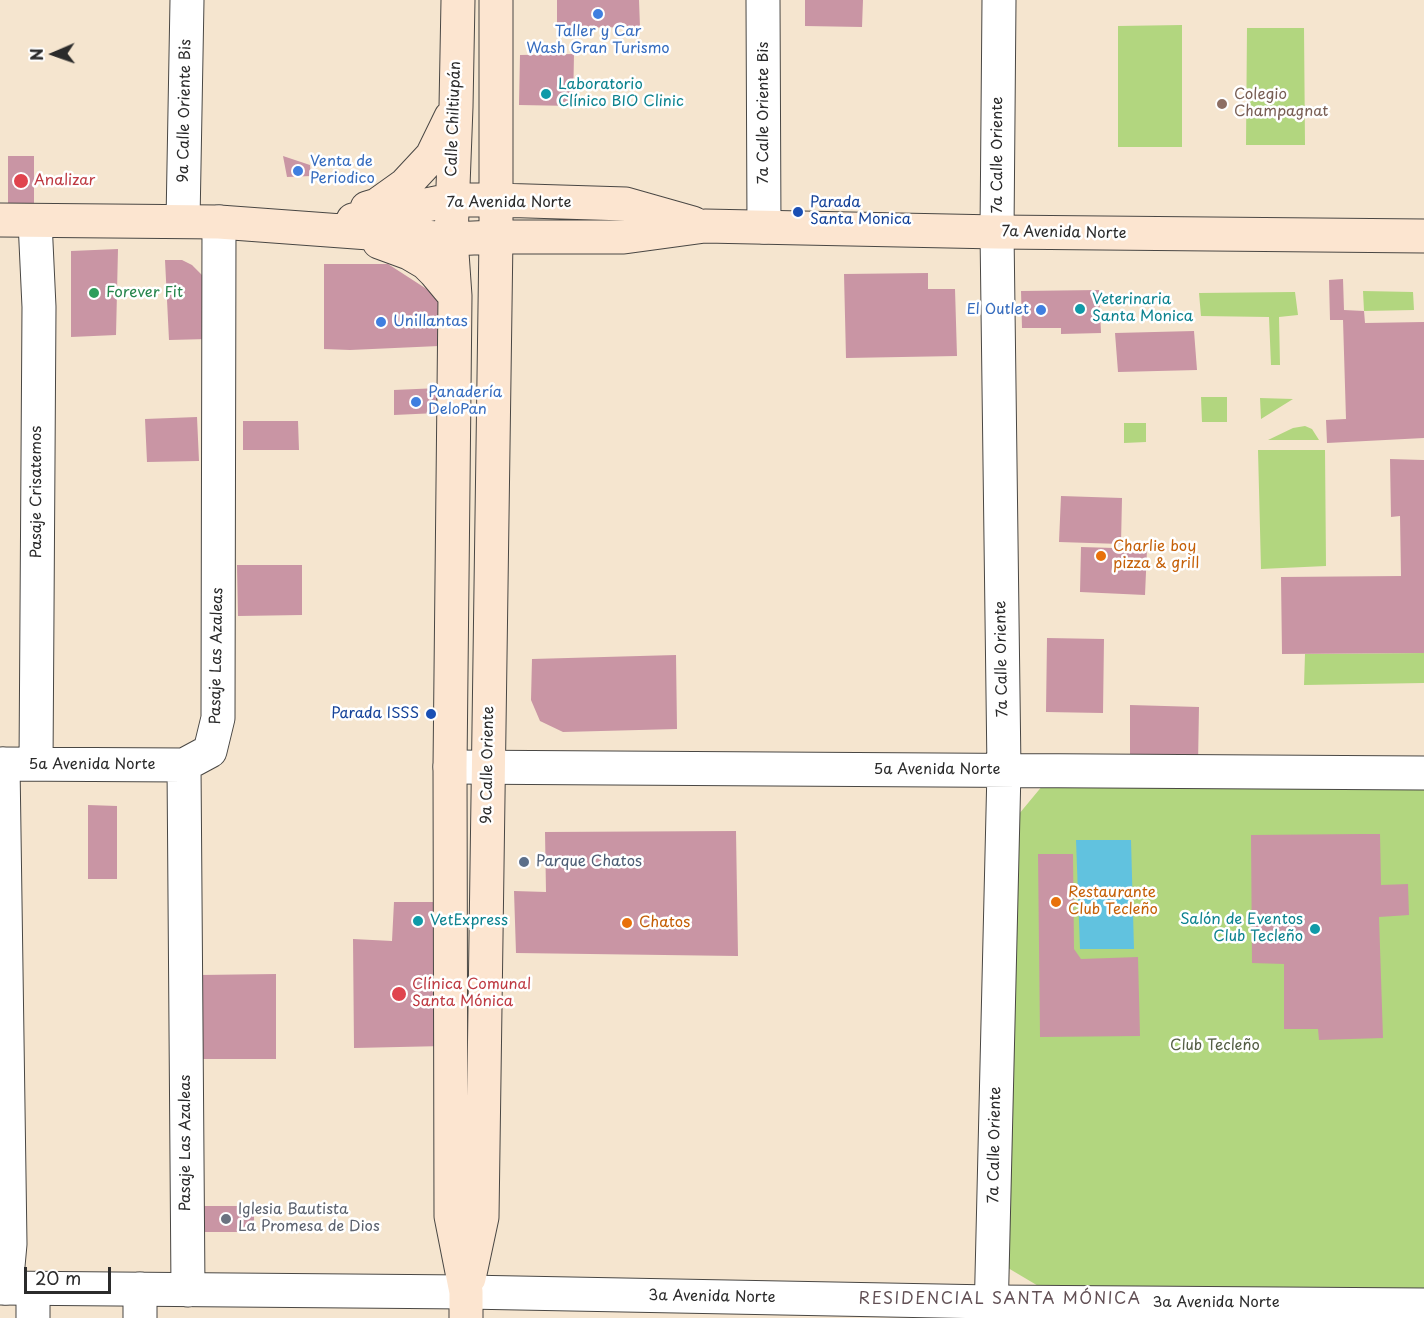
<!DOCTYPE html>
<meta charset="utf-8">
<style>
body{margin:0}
#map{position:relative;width:1424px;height:1318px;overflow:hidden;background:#f5e5cf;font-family:"Playpen Sans",sans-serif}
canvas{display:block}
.north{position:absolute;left:24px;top:24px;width:60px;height:60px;-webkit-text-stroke:4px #fff;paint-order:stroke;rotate:268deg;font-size:16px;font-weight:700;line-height:24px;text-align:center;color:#2b2b2b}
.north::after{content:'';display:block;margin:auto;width:21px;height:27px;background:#2b2b2b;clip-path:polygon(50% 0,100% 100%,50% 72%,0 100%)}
.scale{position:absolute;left:24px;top:1267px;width:87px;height:27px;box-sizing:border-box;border:3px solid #2b2b2b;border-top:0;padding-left:8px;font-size:18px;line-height:21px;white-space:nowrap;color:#2b2b2b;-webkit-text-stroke:4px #fff;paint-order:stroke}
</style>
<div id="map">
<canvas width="1424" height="1318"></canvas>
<div class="north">N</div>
<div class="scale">20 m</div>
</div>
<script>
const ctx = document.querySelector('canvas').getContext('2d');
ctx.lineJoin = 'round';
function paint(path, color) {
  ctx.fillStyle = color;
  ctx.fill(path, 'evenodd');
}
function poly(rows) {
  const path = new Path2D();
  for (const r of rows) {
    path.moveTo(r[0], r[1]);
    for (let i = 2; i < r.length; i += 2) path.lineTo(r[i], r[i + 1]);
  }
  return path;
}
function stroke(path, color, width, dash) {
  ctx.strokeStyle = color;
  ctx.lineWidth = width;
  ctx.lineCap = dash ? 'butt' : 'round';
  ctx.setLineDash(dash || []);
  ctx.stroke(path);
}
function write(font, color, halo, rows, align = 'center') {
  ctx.font = font + ' "Playpen Sans",sans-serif';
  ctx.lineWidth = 5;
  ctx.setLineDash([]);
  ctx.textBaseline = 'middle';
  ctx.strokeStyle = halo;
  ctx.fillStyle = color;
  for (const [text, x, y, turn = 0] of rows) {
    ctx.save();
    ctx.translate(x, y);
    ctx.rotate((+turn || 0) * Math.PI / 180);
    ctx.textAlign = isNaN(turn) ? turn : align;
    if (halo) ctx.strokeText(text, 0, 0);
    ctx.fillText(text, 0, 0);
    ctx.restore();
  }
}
paint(poly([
 [1182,25,1182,147,1118,147,1118,26],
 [1247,28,1304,28,1305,145,1246,145],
 [1363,291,1413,292,1414,310,1364,311],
 [1295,292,1298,315,1279,317,1280,365,1271,365,1269,317,1201,316,1199,293],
 [1201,397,1227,397,1227,422,1202,422],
 [1260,398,1293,399,1261,419],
 [1124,423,1146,423,1146,442,1124,443],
 [1305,426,1312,429,1319,440,1268,440,1293,428],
 [1258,450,1325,450,1326,566,1261,569],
 [1424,653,1424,683,1304,685,1305,654],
 [1048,779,1424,781,1424,1294,1040,1287,1003,1265,1009,826]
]), '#b2d67f');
paint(poly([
 [1076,840,1131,840,1134,949,1080,949]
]), '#61c2df');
paint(poly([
 [557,0,639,0,640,27,557,28],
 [805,0,863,0,862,27,805,26],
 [574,54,573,106,519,105,520,55],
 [8,156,34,156,34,206,8,206],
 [283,156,310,165,311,176,287,177],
 [118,249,116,335,71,337,71,251],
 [165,260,182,260,192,265,204,277,208,339,169,340],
 [324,264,388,264,439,297,439,346,350,350,324,349],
 [928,273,928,289,955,289,957,356,846,358,844,274],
 [1343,279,1344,310,1364,311,1365,323,1424,322,1424,438,1327,443,1326,420,1346,419,1343,320,1330,320,1329,280],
 [1099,290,1101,333,1061,334,1061,328,1022,328,1021,291],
 [1194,331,1197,370,1118,372,1115,333],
 [439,388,437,413,394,415,394,390],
 [197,417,199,461,147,462,145,419],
 [243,421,298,421,299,450,243,450],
 [1390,459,1424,460,1424,653,1282,654,1281,577,1401,576,1400,516,1391,517],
 [1061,496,1122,498,1121,544,1059,542],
 [1081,547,1147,549,1145,595,1080,592],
 [237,565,302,565,302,615,238,616],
 [1047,638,1104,639,1103,713,1046,712],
 [676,655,677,729,563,732,540,721,531,700,532,659],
 [1130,705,1199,707,1198,764,1130,763],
 [88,805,117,806,117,879,88,879],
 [736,831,738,956,516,953,514,891,546,892,545,832],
 [1360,834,1380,834,1381,885,1408,884,1409,915,1379,917,1383,1038,1319,1040,1318,1029,1284,1029,1284,964,1252,963,1251,835],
 [1038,854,1073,854,1074,949,1081,959,1138,957,1140,1036,1040,1037],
 [394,902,443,902,445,1046,354,1048,353,939,392,941],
 [276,974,276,1059,200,1059,200,975],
 [198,1206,254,1206,254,1232,198,1232]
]), '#c995a4');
const minor = poly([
 [763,0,764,227],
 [35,221,39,307,36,764],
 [183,221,187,0],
 [0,764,184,765,210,751,218,718,219,222],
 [3,764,10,1244,6,1288],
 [184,765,188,1290],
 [450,767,1424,773],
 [140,1289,140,1318],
 [33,1318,33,1289],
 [991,1318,1004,770,997,232,999,0]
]);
const tertiary = poly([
 [0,1288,466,1292,992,1302,1424,1305]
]);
const secondary = poly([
 [458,0,456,107,451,239,455,296,450,767,451,1216,466,1292,466,1318],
 [367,208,377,205,405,185,432,156,451,117],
 [0,220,219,222,451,239,496,237,624,237,705,226,997,232,1424,236],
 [353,220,451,200,496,200,626,204,693,223],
 [379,242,409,253,426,263,435,272,455,296],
 [469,1278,482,1217,496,237,496,0]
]);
stroke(minor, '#494744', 35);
stroke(tertiary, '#494744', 35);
stroke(secondary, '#494744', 35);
stroke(minor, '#fff', 33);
stroke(tertiary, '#fff', 33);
stroke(secondary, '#fce5d0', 33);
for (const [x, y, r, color] of [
 [598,14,6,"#3f7fe0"],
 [546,94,6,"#0f9aa8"],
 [1222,104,6,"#8d6e63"],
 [298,171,6,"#3f7fe0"],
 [21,181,8,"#e0444e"],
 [798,212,6,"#1a4fb4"],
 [94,293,6,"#2e9e5b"],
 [1080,309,6,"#0f9aa8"],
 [1041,310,6,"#3f7fe0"],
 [381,322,6,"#3f7fe0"],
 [416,402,6,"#3f7fe0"],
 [1101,556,6,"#e8710a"],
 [431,714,6,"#1a4fb4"],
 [524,862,6,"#5c6f8a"],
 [1056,902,6,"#e8710a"],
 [418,921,6,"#0f9aa8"],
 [627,923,6,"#e8710a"],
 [1315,929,6,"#0f9aa8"],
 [399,994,8,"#e0444e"],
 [226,1219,6,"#6b7280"]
]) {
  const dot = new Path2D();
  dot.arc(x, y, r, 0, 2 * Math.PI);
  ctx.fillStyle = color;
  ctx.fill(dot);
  stroke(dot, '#fff', 2);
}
write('15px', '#366cbe', '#fff', [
 ["Taller y Car",598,32,"center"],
 ["Wash Gran Turismo",598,49,"center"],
 ["Venta de",310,162],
 ["Periodico",310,179],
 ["El Outlet",1029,310,"right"],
 ["Unillantas",393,322],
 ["Panadería",428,393],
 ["DeloPan",428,410]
], 'left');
write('15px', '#0d838f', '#fff', [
 ["Laboratorio",558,85],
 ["Clínico BIO Clinic",558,102],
 ["Veterinaria",1092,300],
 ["Santa Monica",1092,317],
 ["Salón de Eventos",1303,920,"right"],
 ["Club Tecleño",1303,937,"right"],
 ["VetExpress",430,921]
], 'left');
write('15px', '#785e54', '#fff', [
 ["Colegio",1234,95],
 ["Champagnat",1234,112]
], 'left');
write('15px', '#2b2b2b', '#fff', [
 ["9a Calle Oriente Bis",185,111,-89],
 ["7a Calle Oriente Bis",764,113,-90],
 ["Calle Chiltiupán",454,119,-88],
 ["7a Calle Oriente",998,155,-90],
 ["7a Avenida Norte",509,203],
 ["7a Avenida Norte",1064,233,1],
 ["Pasaje Crisatemos",37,492,-90],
 ["Pasaje Las Azaleas",217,656,-89],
 ["7a Calle Oriente",1002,659,-91],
 ["5a Avenida Norte",92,765],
 ["9a Calle Oriente",488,765,-89],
 ["5a Avenida Norte",937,770],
 ["Pasaje Las Azaleas",186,1143,-90],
 ["7a Calle Oriente",995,1145,-89],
 ["3a Avenida Norte",712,1297,1],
 ["3a Avenida Norte",1216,1303]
]);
write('15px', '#be3a42', '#fff', [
 ["Analizar",34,181],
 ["Clínica Comunal",412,985],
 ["Santa Mónica",412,1002]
], 'left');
write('15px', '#164399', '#fff', [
 ["Parada",810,203],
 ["Santa Monica",810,220],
 ["Parada ISSS",419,714,"right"]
], 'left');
write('15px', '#27864d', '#fff', [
 ["Forever Fit",106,293]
], 'left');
write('15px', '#c56008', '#fff', [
 ["Charlie boy",1113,547],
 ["pizza & grill",1113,564],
 ["Restaurante",1068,893],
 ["Club Tecleño",1068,910],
 ["Chatos",639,923]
], 'left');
write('15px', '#4e5e75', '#fff', [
 ["Parque Chatos",536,862]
], 'left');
write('15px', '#545e44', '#fff', [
 ["Club Tecleño",1215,1046]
]);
write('15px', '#5b616d', '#fff', [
 ["Iglesia Bautista",238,1210],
 ["La Promesa de Dios",238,1227]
], 'left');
ctx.letterSpacing = '1.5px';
write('16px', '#625055', '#fff', [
 ["RESIDENCIAL SANTA MÓNICA",1000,1300]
]);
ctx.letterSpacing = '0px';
</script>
